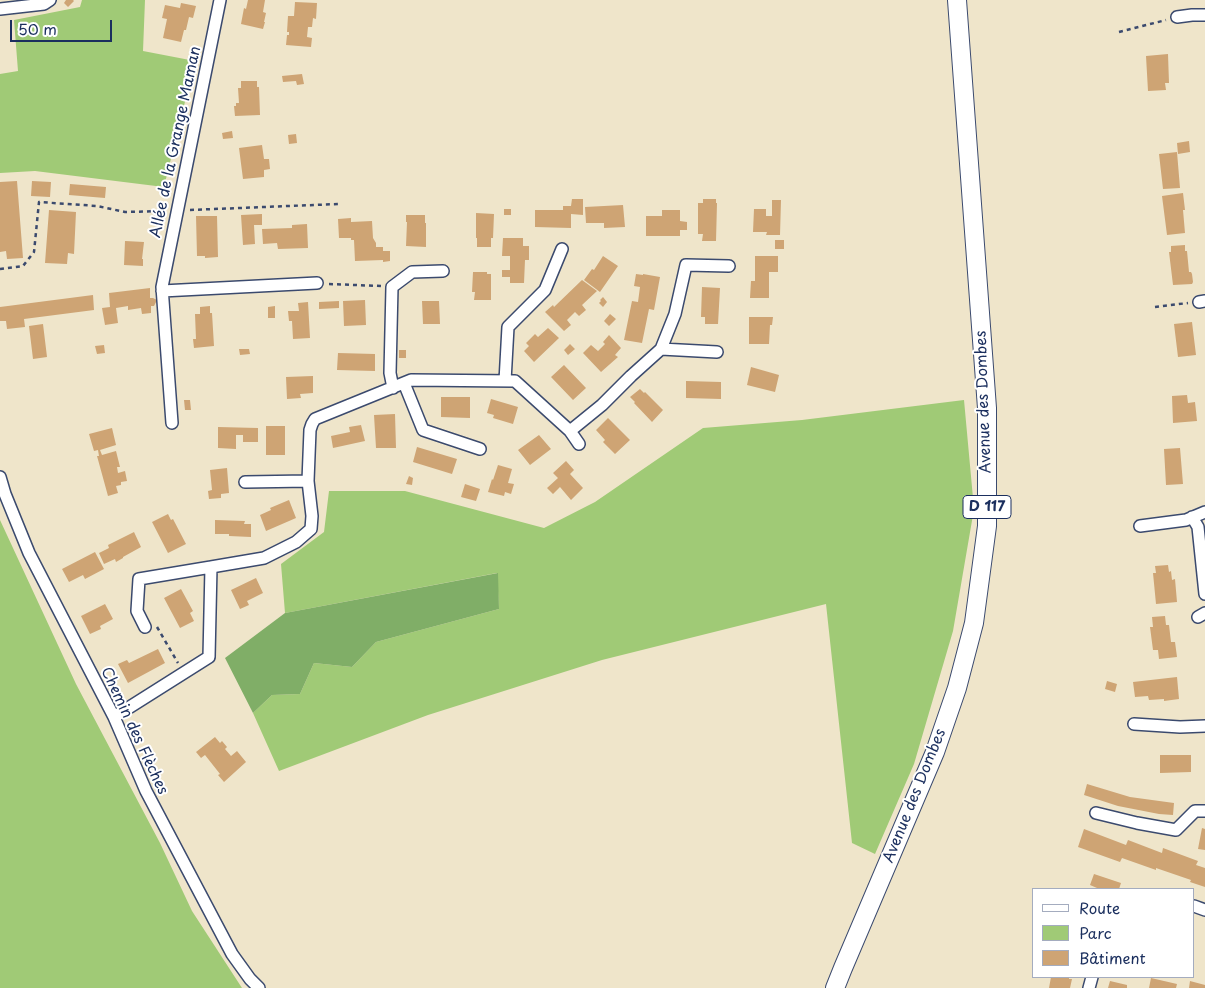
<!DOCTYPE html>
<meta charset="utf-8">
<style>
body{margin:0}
#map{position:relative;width:1205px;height:988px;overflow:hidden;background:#efe5ca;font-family:"Playpen Sans",sans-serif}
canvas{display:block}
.legend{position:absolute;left:1032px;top:888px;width:162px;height:90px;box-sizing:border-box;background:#fff;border:1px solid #a4acbf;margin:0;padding:6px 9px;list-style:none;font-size:15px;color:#1b2f5e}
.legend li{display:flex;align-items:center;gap:10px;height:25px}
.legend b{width:25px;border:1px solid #a4acbf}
.scale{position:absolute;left:10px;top:20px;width:102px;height:22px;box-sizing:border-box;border:2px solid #1b2f5e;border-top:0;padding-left:6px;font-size:15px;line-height:18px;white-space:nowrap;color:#1b2f5e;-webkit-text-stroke:4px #fff;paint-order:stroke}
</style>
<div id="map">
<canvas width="1205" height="988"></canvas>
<ul class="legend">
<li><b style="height:6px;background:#fff"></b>Route</li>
<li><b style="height:14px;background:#a0ca76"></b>Parc</li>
<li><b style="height:14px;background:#cea474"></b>Bâtiment</li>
</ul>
<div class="scale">50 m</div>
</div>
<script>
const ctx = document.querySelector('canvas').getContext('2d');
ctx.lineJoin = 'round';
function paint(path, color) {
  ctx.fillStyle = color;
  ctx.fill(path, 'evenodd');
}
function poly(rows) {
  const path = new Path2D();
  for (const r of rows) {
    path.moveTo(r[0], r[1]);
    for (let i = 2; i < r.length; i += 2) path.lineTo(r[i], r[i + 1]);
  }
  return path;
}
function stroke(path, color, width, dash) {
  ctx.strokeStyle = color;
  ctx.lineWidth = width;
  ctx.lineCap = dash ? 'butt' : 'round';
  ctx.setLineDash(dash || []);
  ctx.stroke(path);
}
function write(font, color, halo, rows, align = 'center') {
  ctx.font = font + ' "Playpen Sans",sans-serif';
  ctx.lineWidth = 4;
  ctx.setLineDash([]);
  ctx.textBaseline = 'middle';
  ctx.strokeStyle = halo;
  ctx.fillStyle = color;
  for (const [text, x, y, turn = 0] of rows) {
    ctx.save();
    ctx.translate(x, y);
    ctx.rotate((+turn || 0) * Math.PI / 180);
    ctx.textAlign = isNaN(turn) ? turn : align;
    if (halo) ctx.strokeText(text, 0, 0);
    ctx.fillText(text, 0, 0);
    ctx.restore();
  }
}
paint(poly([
 [82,0,145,0,143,51,195,61,164,187,35,171,0,173,0,74,18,71,14,20,80,7],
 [964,400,974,509,953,631,914,764,875,854,852,843,826,604,602,660,428,715,279,771,253,713,272,695,300,694,314,663,352,667,376,642,499,609,497,573,285,613,281,564,324,532,329,491,405,491,544,528,595,502,703,428,802,420],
 [0,520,76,684,160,843,192,911,242,988,0,988]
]), '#a0ca76');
paint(poly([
 [498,573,499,609,376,642,352,667,314,663,300,694,272,695,253,713,225,658,285,613]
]), '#80ae67');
paint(poly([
 [66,0,73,0,74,1,68,7,64,3],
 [248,0,265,0,263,12,266,13,264,22,265,22,263,29,241,24,244,8,246,9],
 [295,2,317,3,316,19,313,18,312,27,308,27,307,37,312,38,311,47,286,45,287,35,289,35,289,32,287,32,288,16,294,16],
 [181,3,196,6,193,18,189,17,186,30,184,30,181,42,163,38,167,19,162,18,165,5,180,8],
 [1168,54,1169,83,1165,83,1166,90,1148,91,1146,56],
 [302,74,304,84,297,85,296,81,283,82,282,76],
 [241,81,257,81,257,87,259,87,260,115,235,116,234,106,236,106,236,103,239,103,238,88,241,88],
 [232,131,233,138,223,139,222,133],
 [296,134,297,143,289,144,288,135],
 [1189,141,1190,152,1178,154,1177,143],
 [262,145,264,159,269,159,270,169,264,170,264,177,243,179,239,148],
 [1177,152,1180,188,1163,189,1159,154],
 [17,181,23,258,7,259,6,251,0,252,0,182],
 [32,181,51,182,50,197,31,196],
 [70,184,106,187,105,198,69,195],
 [1183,193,1185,210,1183,210,1185,233,1167,235,1162,196],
 [572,199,583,199,583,215,571,214,571,228,535,227,535,210,563,210,563,206,571,206],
 [703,199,716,199,716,203,717,203,716,241,702,241,703,234,698,234,698,203,703,203],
 [772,200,781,200,780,235,766,235,767,232,753,232,754,209,766,209,766,216,772,216],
 [623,205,625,227,604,228,604,223,586,223,585,207],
 [504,209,511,209,511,215,504,215],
 [49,210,76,212,74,254,68,253,67,264,45,263],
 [662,210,680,210,680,221,687,222,687,230,680,230,680,236,646,236,646,216,662,216],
 [476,213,494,214,493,238,491,238,491,247,477,247,477,238,476,238],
 [262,214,262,225,254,225,255,244,243,245,241,215],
 [406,215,425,215,425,223,426,223,426,247,406,246,407,222,406,222],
 [196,216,217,216,218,257,205,258,205,256,197,256],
 [351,218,351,222,372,221,373,238,376,243,376,247,383,247,383,251,390,251,390,261,383,262,383,260,355,261,354,240,351,240,351,238,339,238,338,219],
 [307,224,308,248,278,249,277,243,263,244,262,229,292,228,292,225],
 [503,238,523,238,523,246,529,246,529,260,525,260,524,283,510,283,510,277,502,277,502,270,510,270,510,256,502,256],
 [775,240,784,240,784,249,775,249],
 [125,241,144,242,142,259,143,259,143,266,124,265],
 [1185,245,1185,251,1187,251,1189,272,1191,272,1192,274,1193,282,1192,284,1173,285,1169,252,1171,252,1171,246],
 [603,256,618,266,600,292,584,280,592,269,594,270],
 [755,256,778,256,778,272,769,272,769,298,750,298,751,281,755,281],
 [473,272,487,272,487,274,491,274,491,300,474,300,475,292,472,292],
 [636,274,643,275,643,274,660,277,654,310,649,309,642,343,624,340,632,301,638,302,640,287,634,286],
 [582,280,597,291,582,305,586,310,579,316,575,312,567,320,571,325,564,331,545,312,553,305,554,307],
 [702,287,720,288,718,324,705,324,705,317,701,317],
 [150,288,150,298,153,298,157,300,154,306,151,306,151,313,142,314,141,308,128,310,128,306,116,308,118,323,105,325,102,308,110,307,109,293],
 [93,295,94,310,24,319,25,327,7,329,6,321,0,321,0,307],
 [603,297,607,302,603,307,599,303,601,301,600,300],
 [365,300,366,325,344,326,343,301],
 [339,301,339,308,319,309,319,302],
 [422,301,439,301,440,324,423,324],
 [308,302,310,338,293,339,292,321,289,321,288,311,299,311,298,303],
 [210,306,210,313,212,313,214,346,194,348,193,339,196,339,195,314,200,314,200,307],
 [275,306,275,318,268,318,268,307],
 [610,314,616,319,609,326,604,321],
 [749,317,773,317,772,325,770,325,769,344,749,344],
 [1192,322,1196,355,1178,357,1174,324],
 [43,324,47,357,33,359,29,326],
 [548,328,559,338,534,362,524,351,529,346,526,343,535,334,538,337],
 [609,335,621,348,615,355,618,357,601,372,583,353,591,345,598,351,605,344,603,342],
 [570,344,575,349,568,355,564,350],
 [104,345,105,353,97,354,95,346],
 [239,349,249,349,250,354,240,355],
 [399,350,406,350,406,358,399,358],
 [338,353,375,354,375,371,337,370],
 [564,365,586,388,573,400,551,377],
 [751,367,779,375,775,392,747,385],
 [313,376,313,393,300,394,301,398,287,399,286,377],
 [686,381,721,382,721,399,686,398],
 [640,389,644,393,645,392,663,410,652,422,634,403,635,402,630,397],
 [1187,395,1188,403,1195,402,1197,421,1173,423,1172,396],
 [441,397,470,397,470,418,441,417],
 [491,399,518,407,513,424,493,418,494,415,487,413],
 [184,400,190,400,191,410,185,410],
 [395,414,396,448,376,448,374,415],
 [608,418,630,440,615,454,603,442,605,440,596,430],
 [361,425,365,441,333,448,331,436,350,432,349,427],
 [266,426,285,426,285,455,266,455],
 [218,427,258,428,258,442,243,442,243,435,236,435,236,449,218,448],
 [112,428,116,445,100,450,102,455,116,451,120,467,117,467,118,473,125,471,127,481,121,482,121,485,116,486,118,493,108,496,97,456,99,456,98,450,94,451,89,434],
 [539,435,551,449,530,465,518,450],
 [417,447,457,459,452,474,413,462],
 [1180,448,1183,484,1166,485,1164,449],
 [566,461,574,470,570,474,583,488,571,500,560,487,553,494,547,488,558,478,553,473],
 [498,465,512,469,508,483,514,484,511,494,505,492,504,496,488,492,492,479,493,480],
 [227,468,229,493,221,494,221,498,209,499,208,491,212,490,210,470],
 [409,476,413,478,412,485,406,484],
 [465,484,480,489,476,501,461,497],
 [289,500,296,518,266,531,260,515,271,510,270,508],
 [168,514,171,520,173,519,186,544,168,553,152,522],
 [215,520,245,521,244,524,251,524,251,537,229,536,229,534,215,534],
 [134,532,141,547,123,557,123,558,116,562,115,559,104,564,99,553,109,548,108,545],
 [95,552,104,569,85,579,83,575,69,582,62,569],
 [1168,565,1169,572,1171,571,1172,580,1175,579,1177,602,1156,604,1153,573,1156,573,1155,566],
 [256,578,263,593,247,601,249,605,240,609,231,590],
 [181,589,193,611,190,613,194,621,180,628,164,598],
 [105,604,113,619,100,626,101,629,90,634,81,616],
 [1165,616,1166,625,1169,625,1171,642,1175,642,1177,657,1159,659,1158,650,1153,650,1150,627,1153,627,1152,617],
 [158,649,165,663,128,683,118,664,127,660,129,663],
 [1177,677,1179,699,1164,701,1164,699,1149,700,1148,696,1135,697,1133,682],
 [1107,681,1117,684,1115,692,1105,689],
 [215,737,220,743,222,741,227,747,225,749,231,756,237,751,246,762,224,782,218,775,220,774,205,755,201,758,196,752],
 [1160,755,1191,755,1191,772,1160,773],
 [1087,784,1130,797,1174,803,1173,815,1159,814,1118,806,1084,795],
 [1202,828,1205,829,1205,850,1198,849],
 [1084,829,1126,845,1128,840,1162,853,1163,848,1198,861,1196,865,1205,868,1205,887,1190,882,1191,880,1156,868,1156,870,1122,858,1120,862,1078,847],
 [1094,874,1121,883,1119,889,1096,889,1097,888,1090,885],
 [1051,977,1069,977,1069,979,1072,979,1070,988,1049,988],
 [1151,978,1177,984,1176,988,1149,988],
 [1110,981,1127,985,1127,988,1108,988],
 [1190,981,1205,985,1205,988,1189,988]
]), '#cea474');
const minor = poly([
 [0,9,44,4,50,0],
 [1177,17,1192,15,1205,15],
 [162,291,317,283],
 [1199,302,1205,301],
 [661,349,717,352],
 [505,381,508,327,545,290,562,249],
 [404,383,423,430,480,449],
 [393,388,390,373,392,287,412,272,443,271],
 [172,423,162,287,220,0],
 [570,431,602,405,631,376,661,349,675,314,686,265,729,266],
 [0,477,5,494,29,553,114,717,146,791,232,954,250,979,259,988],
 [245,482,308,481],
 [1192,517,1198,527,1205,594],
 [1140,526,1186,520,1205,512],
 [1198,617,1205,613],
 [145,627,137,611,139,579,211,567],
 [114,717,209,657,211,567,264,558,296,542,311,529,312,516,308,481,310,430,312,424,315,419,411,380,515,381,570,431,579,444],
 [1134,724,1180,727,1205,726],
 [1096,813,1137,823,1176,830,1195,811,1205,811],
 [1194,906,1205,910],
 [1089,988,1092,977]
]);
const primary = poly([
 [835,988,843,968,935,752,957,688,974,623,987,526,987,408,957,0]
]);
stroke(minor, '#3b4a6e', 14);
stroke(primary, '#3b4a6e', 20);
stroke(poly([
 [1119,32,1166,20],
 [190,210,338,204],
 [0,269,23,266,34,252,39,202,97,206,125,212,164,211],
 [329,284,381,286],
 [1155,307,1188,303],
 [157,627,178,663]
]), '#3b4a6e', 2.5, [4, 4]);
stroke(minor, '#fff', 11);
stroke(primary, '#fff', 18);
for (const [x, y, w] of [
 [987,507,48]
]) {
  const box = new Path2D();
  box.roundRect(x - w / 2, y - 11.5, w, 23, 4);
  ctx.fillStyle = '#fff';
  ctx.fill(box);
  stroke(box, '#1b2f5e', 1);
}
write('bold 14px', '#1b2f5e', null, [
 ["D 117",987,507]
]);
write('15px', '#1b2f5e', '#fff', [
 ["Allée de la Grange Maman",176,142,-78],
 ["Avenue des Dombes",984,402,-92],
 ["Chemin des Flèches",134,731,65],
 ["Avenue des Dombes",915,796,-68]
]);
</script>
